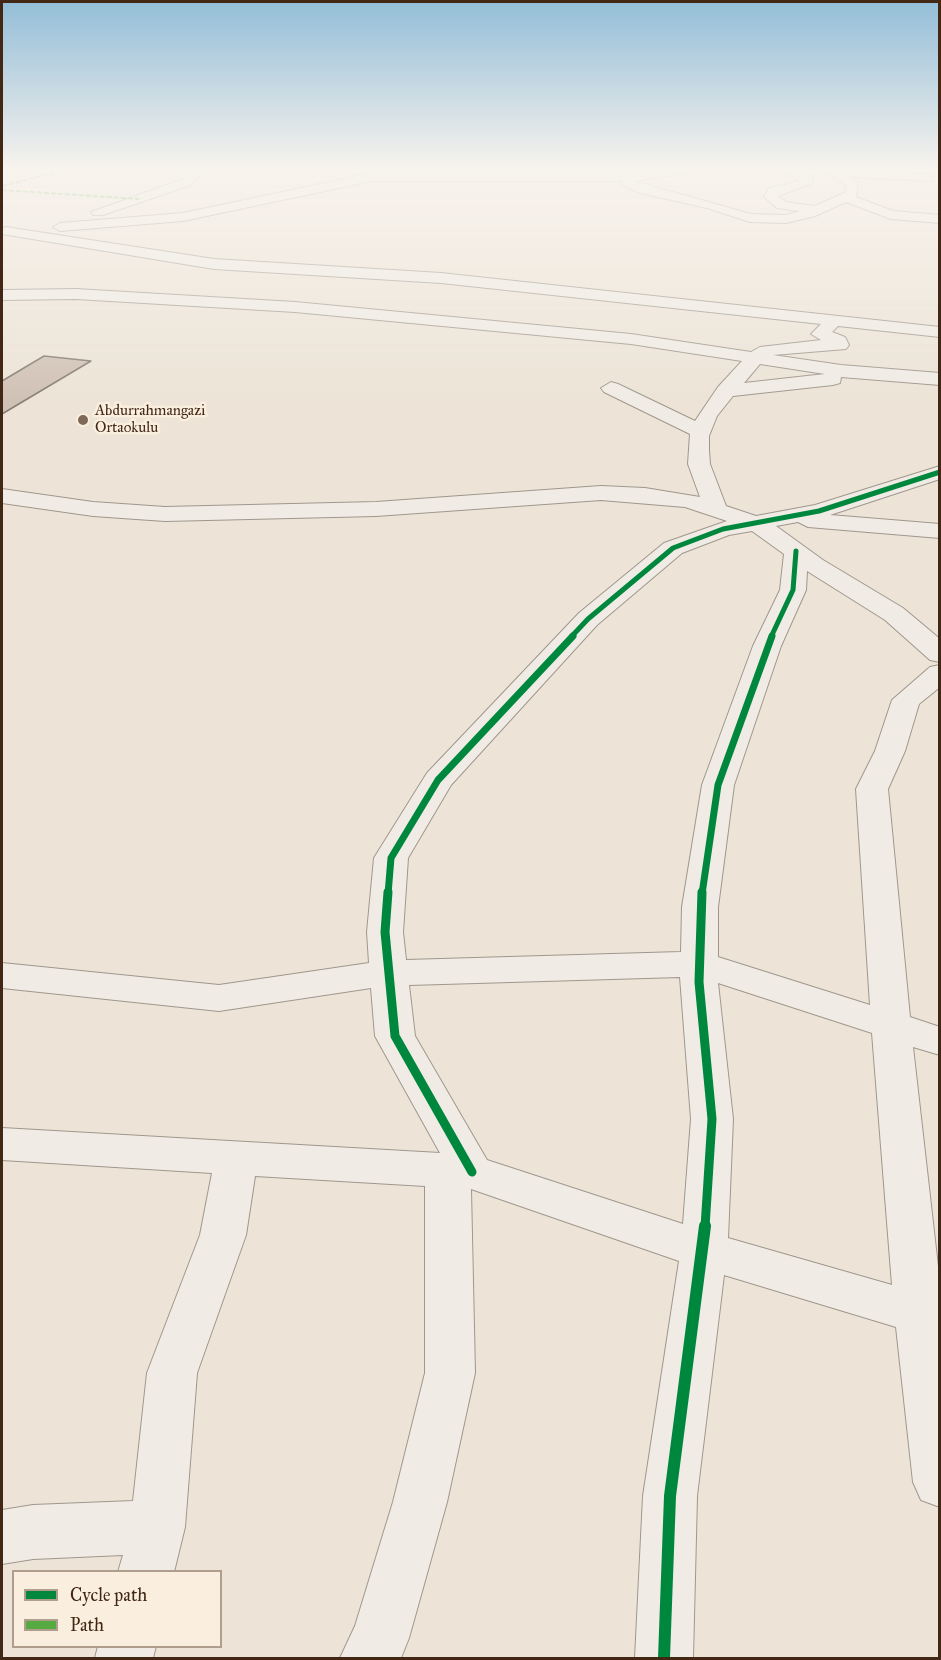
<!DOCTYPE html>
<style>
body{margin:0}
#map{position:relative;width:941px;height:1660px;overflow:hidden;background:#ede4d7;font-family:"IM FELL Great Primer",serif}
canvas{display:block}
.frame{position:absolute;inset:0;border:3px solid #422714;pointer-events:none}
.legend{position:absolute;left:12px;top:1570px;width:210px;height:78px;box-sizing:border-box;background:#faeede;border:2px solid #b09e8d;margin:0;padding:8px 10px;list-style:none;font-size:18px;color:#422714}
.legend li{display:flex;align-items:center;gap:12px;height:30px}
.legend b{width:30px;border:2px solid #b09e8d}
</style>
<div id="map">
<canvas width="941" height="1660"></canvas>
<div class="frame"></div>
<ul class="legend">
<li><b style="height:8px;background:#00873e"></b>Cycle path</li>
<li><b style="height:8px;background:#56aa42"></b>Path</li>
</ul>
</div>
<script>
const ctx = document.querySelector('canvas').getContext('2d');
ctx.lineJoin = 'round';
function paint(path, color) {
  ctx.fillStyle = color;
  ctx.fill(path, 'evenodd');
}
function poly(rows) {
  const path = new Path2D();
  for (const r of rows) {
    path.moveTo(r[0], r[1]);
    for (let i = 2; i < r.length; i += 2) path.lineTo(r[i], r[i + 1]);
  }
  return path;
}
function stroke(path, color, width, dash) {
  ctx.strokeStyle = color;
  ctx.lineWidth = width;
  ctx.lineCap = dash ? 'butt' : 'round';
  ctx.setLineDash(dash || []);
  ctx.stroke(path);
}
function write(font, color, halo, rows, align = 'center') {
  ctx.font = font + ' "IM FELL Great Primer",serif';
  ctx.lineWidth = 5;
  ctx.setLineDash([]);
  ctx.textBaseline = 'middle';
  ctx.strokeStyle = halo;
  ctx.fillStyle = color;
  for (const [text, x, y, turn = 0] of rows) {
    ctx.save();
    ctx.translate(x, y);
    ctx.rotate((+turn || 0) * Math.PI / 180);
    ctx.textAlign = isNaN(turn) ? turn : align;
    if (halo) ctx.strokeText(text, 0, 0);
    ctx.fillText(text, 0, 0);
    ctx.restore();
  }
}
const building = poly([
 [44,356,91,361,2,414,2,381,44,356]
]);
paint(building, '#d0c1b5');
stroke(building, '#877e74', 1.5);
const minor = poly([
 [184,169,196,169,198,176,191,185,103,215,93,215,91,212,183,179,186,176,184,169],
 [661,169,692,169,686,173,634,181,751,214,786,215,800,211,777,208,764,197,769,188,800,181,790,175,794,169,806,169,803,174,812,177,813,183,778,196,786,202,815,206,846,192,846,185,820,169,928,174,934,178,932,181,850,177,858,183,856,197,893,211,940,215,940,223,891,219,846,202,815,216,786,223,750,222,707,208,640,193,622,185,621,181,372,181,183,221,60,231,53,227,60,223,183,213,372,173,636,173,661,169],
 [6,227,214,259,441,273,940,327,940,337,838,326,832,332,845,337,849,345,846,349,773,355,841,365,940,373,940,385,841,377,840,383,833,385,733,396,717,416,709,436,709,450,710,464,726,506,756,516,815,505,940,466,940,479,830,515,940,524,940,538,808,527,798,522,776,526,823,560,903,608,940,639,940,662,930,660,885,620,807,571,806,590,781,646,734,785,718,907,718,957,870,1005,856,789,875,751,892,700,930,667,940,665,940,687,919,704,905,751,888,789,910,1017,940,1027,940,1055,913,1047,940,1284,940,1507,921,1500,913,1482,896,1327,724,1275,697,1496,693,1658,635,1658,643,1496,679,1261,471,1189,475,1373,447,1502,409,1638,401,1658,340,1658,355,1626,393,1502,425,1373,425,1186,255,1176,246,1235,197,1373,185,1527,174,1572,118,1572,123,1555,33,1559,2,1564,2,1510,33,1505,133,1501,147,1373,200,1235,212,1173,2,1160,2,1128,440,1153,375,1036,371,988,219,1011,2,988,2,963,219,985,369,963,367,932,374,858,427,773,579,613,664,543,727,521,685,507,601,500,376,516,165,521,93,516,2,503,2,489,93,502,165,507,376,502,601,486,645,488,700,497,688,464,690,434,604,392,601,388,611,382,618,384,695,421,718,387,742,361,631,344,295,312,76,299,2,300,2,290,76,289,295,302,631,334,751,352,760,347,821,340,811,334,821,324,441,283,214,269,2,234,2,228,6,227],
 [760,364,825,374,744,383,760,364],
 [752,531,784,554,780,590,753,646,702,785,682,907,681,952,406,960,403,932,408,858,451,785,597,625,682,553,729,535,752,531],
 [680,977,691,1119,683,1224,487,1160,415,1036,409,985,680,977],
 [718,983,872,1033,892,1285,728,1238,733,1119,718,983],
 [98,1646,156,1646,153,1658,95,1658,98,1646]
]);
stroke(minor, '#9f978d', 2);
paint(minor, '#f0ece5');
stroke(poly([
 [2,186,69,169],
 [2,190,139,199]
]), '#56aa42', 2, [5, 2]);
stroke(poly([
 [571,637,588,619,673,548,723,529,819,511,940,472],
 [771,637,793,590,796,551]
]), '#00873e', 5);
stroke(poly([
 [388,894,391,858,438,780,573,636],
 [702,894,718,785,772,636]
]), '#00873e', 7);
stroke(poly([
 [388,892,385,932,395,1036,472,1172],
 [702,892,699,982,712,1119,705,1227]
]), '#00873e', 9);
stroke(poly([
 [664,1658,670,1496,705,1226]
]), '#00873e', 12);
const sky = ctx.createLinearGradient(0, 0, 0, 402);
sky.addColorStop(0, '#93bdd8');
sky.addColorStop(0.42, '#f7f3ed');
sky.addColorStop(1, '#f7f3ed00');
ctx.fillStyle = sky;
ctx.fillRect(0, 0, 941, 402);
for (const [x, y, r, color] of [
 [83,420,6,"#7e6958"]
]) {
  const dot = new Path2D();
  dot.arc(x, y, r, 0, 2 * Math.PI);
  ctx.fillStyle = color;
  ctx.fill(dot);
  stroke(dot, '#faeede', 2);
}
write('15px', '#422714', '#faeede', [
 ["Abdurrahmangazi",95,411],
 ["Ortaokulu",95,428]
], 'left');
</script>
